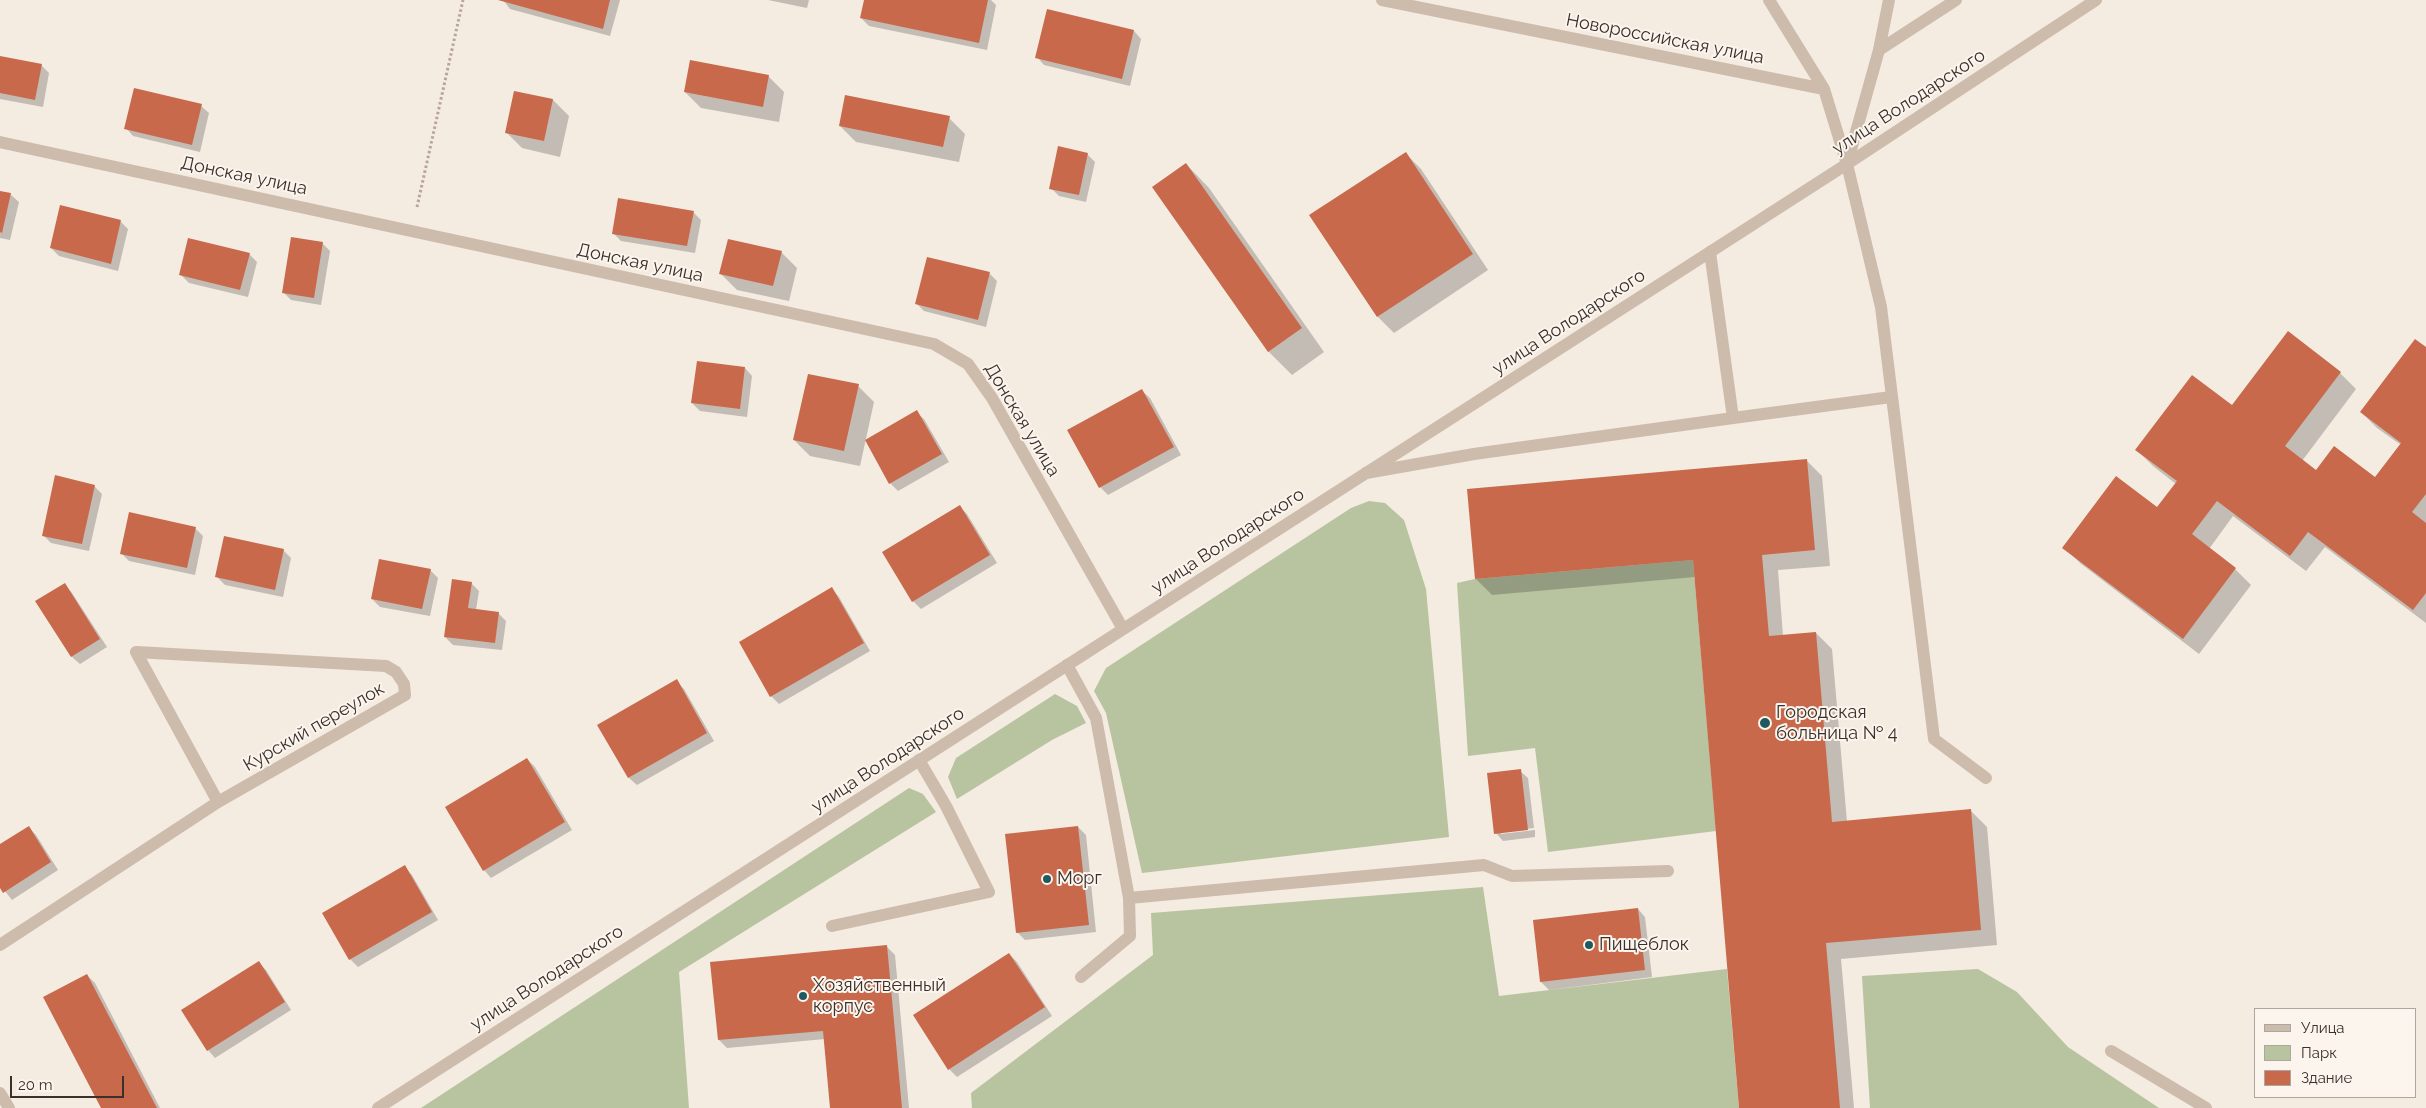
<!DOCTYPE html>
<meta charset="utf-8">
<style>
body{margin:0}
#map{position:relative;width:2426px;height:1108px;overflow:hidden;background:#f4ebe1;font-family:Raleway,sans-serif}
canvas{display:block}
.legend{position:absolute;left:2254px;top:1008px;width:162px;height:90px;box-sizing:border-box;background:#fbf5ee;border:1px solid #aea6a0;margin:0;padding:6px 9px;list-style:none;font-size:15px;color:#3b302b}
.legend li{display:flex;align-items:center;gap:10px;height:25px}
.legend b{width:25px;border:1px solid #aea6a0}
.scale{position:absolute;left:10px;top:1076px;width:114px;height:22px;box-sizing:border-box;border:2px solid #3b302b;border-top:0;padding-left:6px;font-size:15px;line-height:18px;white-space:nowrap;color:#3b302b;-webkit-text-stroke:4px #fbf5ee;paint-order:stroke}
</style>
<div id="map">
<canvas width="2426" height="1108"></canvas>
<ul class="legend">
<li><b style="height:6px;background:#cdbbac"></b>Улица</li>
<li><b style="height:14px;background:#b8c4a0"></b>Парк</li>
<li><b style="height:14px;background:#c8694b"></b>Здание</li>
</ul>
<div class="scale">20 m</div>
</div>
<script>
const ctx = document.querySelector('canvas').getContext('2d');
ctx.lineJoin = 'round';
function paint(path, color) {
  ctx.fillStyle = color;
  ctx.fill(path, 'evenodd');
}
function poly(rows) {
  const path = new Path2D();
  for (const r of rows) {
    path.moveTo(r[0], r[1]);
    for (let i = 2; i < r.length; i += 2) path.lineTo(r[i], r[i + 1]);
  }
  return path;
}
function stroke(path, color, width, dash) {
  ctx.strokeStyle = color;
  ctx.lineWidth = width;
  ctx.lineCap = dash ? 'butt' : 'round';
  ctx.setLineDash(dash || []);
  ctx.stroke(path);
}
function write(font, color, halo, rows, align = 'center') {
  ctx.font = font + ' Raleway,sans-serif';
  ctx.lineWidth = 4;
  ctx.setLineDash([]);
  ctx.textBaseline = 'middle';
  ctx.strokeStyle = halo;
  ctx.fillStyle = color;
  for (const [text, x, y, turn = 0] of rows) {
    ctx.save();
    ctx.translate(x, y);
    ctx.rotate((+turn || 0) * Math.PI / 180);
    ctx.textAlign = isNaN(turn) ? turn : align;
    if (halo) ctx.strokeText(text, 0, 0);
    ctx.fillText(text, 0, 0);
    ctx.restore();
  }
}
paint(poly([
 [1369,501,1385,503,1404,520,1426,589,1449,837,1142,873,1106,713,1094,691,1106,668,1351,508],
 [1693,560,1716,831,1548,852,1535,748,1468,756,1457,583,1475,579],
 [1055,694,1077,706,1086,723,1052,740,957,799,948,777,956,758],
 [909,788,923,794,936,812,679,972,689,1108,421,1108],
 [1483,887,1499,996,1727,969,1739,1108,972,1108,971,1093,1153,955,1151,913],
 [1978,969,2017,992,2068,1047,2159,1108,1870,1108,1862,976]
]), '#b8c4a0');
paint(poly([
 [503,0,620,0,610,36,510,9],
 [768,0,809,0,807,8],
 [865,0,991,0,996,5,987,50,869,26,861,18],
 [1134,31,1141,39,1130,86,1044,65,1037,57],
 [0,58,41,65,49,73,43,107,0,99],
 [768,76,784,92,779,122,701,108,685,92],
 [515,92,553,100,569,116,560,157,522,148,506,132],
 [201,106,209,113,200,152,133,136,126,128],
 [949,118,965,134,959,162,856,142,840,126],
 [1405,153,1421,169,1488,270,1394,333,1378,317,1311,216],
 [1087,154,1095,162,1086,202,1059,196,1051,188],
 [1186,164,1209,188,1324,352,1292,375,1269,352,1154,187],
 [0,192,11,195,19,202,10,240,0,238],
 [693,212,701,220,695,253,621,241,613,233],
 [121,222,128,229,118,271,59,256,51,248],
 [322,243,330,251,321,305,291,300,283,292],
 [781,252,797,268,789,301,737,290,721,274],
 [249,254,257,262,248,297,189,283,181,275],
 [990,274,997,281,986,327,924,311,917,304],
 [2426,349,2426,623,2325,547,2306,571,2233,516,2209,549,2235,569,2251,585,2199,654,2080,563,2064,547,2157,509,2176,484,2153,466,2137,450,2232,407,2340,373,2356,389,2302,461,2316,472,2375,479,2401,445,2377,428,2361,412],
 [745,368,752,376,747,417,700,411,692,403],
 [858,386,874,402,860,466,810,456,794,440],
 [1142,391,1150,398,1181,455,1108,495,1100,487,1069,430],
 [916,412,924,419,949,462,898,491,890,483],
 [1806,460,1822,476,1830,566,1778,570,1783,636,1816,633,1832,649,1847,822,1971,811,1987,827,1997,945,1841,959,1854,1108,1740,1108,1695,577,1492,595,1476,579],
 [94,486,102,494,89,551,51,543,43,535],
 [959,506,967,514,997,563,921,609,913,601,883,552],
 [195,528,203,536,195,575,129,561,121,553],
 [283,550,291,558,283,597,225,585,217,577],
 [430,570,438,578,430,616,380,607,372,599],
 [471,583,479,591,476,610,498,613,506,621,502,650,453,645,445,637],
 [65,585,72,593,107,647,80,664,72,657,37,602],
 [832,589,839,597,870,651,779,704,771,696,740,642],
 [676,681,684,689,714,741,637,785,629,778,599,725],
 [527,759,535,767,572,830,491,878,484,870],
 [1520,771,1528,778,1534,828,1501,832,1501,834,1535,830,1535,837,1503,841,1496,833],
 [1078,827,1086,835,1096,932,1025,940,1017,932],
 [29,828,36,835,58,870,12,900,0,885,0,845],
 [404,867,412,875,438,920,358,967,350,959],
 [1638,909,1645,917,1652,977,1549,990,1541,982],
 [887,947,895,955,909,1108,831,1108,825,1039,727,1048,719,1040],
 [1009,954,1017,962,1052,1016,957,1077,949,1069],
 [258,962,266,970,291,1010,215,1058,208,1050],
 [87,975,95,983,160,1108,103,1108]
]), '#0003');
paint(poly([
 [498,0,610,0,603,29],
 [864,0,988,0,979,43,860,18],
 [1047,9,1134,30,1122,79,1035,58],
 [0,56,42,64,35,100,0,93],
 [690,60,769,75,763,107,684,92],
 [134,88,202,104,192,145,124,129],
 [514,91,553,99,544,141,505,133],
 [845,95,950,116,943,147,839,126],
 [1058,146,1088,153,1079,195,1049,189],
 [1406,152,1473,254,1377,317,1309,215],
 [1186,163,1302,328,1268,352,1152,187],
 [0,191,11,193,2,233,0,232],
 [618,198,694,211,687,246,612,234],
 [60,205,121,220,111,264,50,248],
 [291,237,323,242,314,298,282,293],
 [188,238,250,253,240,290,179,275],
 [728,239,782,251,773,286,719,274],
 [927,257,990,272,978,320,915,304],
 [2288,331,2341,372,2285,446,2316,470,2334,446,2375,477,2401,443,2360,412,2415,339,2426,347,2426,494,2412,512,2426,523,2426,593,2413,610,2308,532,2290,556,2217,501,2192,534,2236,568,2183,639,2062,548,2116,476,2157,507,2177,481,2135,450,2192,375,2232,405],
 [697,361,745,367,740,409,691,403],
 [808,374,859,384,844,451,793,440],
 [1142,389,1174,447,1099,488,1067,430],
 [917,410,942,454,889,484,865,440],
 [1807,459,1815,550,1762,555,1769,636,1816,632,1832,822,1971,809,1981,930,1826,943,1840,1108,1739,1108,1693,560,1475,579,1467,489],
 [55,475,95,485,82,544,42,536],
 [960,505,990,555,912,602,882,552],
 [129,512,196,527,187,568,120,554],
 [224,536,284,549,275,590,215,577],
 [379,559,431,569,422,609,371,599],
 [452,579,472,582,468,608,499,612,495,643,444,637],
 [65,583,100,639,71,657,35,601],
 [832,587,864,643,770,697,739,642],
 [677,679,707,733,628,778,597,725],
 [527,758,565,822,483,871,445,807],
 [1521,769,1528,830,1494,834,1487,773],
 [29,826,51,862,3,893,0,888,0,844],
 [1078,826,1089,925,1016,933,1005,834],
 [405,865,432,912,349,960,322,913],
 [1638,908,1645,970,1540,982,1533,920],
 [887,945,902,1108,830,1108,823,1031,718,1040,710,962],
 [1009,953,1045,1007,948,1070,913,1015],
 [259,961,285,1002,207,1051,181,1010],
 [87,974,157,1108,101,1108,43,997]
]), '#c8694b');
stroke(poly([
 [417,207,463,0]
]), '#b9a596', 3, [2.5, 2.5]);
stroke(poly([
 [1879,50,1956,0],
 [1847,164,1881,307,1934,739,1986,778],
 [1733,418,1891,397],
 [1366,473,1474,454,1733,418,1710,252],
 [136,652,218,802],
 [1067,665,1096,718,1129,898,1130,936,1081,977],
 [1129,898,1484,865,1512,876,1668,871],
 [832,926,989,892,946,806,919,760],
 [0,945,218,802,405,695,404,684,396,672,386,666,136,652],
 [2111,1051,2206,1108],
 [0,1093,9,1108]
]), '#cdbbac', 12);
stroke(poly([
 [1382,0,1824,89],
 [1769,0,1824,89,1847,164],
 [0,142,934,344,968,364,992,398,1123,629],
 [1847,164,1879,50,1889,0],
 [378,1108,1847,164,2096,0]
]), '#cdbbac', 12);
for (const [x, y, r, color] of [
 [1765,723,6,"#1f5a5e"],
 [1047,879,5,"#1f5a5e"],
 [1589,945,5,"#1f5a5e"],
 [803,996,5,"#1f5a5e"]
]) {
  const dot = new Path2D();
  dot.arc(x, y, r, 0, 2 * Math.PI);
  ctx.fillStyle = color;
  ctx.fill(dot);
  stroke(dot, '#fbf5ee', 2);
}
write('18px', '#3b302b', '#fbf5ee', [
 ["Новороссийская улица",1665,39,11],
 ["улица Володарского",1909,102,-33],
 ["Донская улица",244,176,12],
 ["Донская улица",640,263,12],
 ["улица Володарского",1569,322,-33],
 ["Донская улица",1022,420,59],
 ["улица Володарского",1228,541,-33],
 ["Курский переулок",314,727,-30],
 ["улица Володарского",888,760,-33],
 ["улица Володарского",547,978,-33]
]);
write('18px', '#3b302b', '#fbf5ee', [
 ["Городская",1776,713],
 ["больница № 4",1776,734],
 ["Морг",1057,879],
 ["Пищеблок",1599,945],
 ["Хозяйственный",813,986],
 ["корпус",813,1007]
], 'left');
</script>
